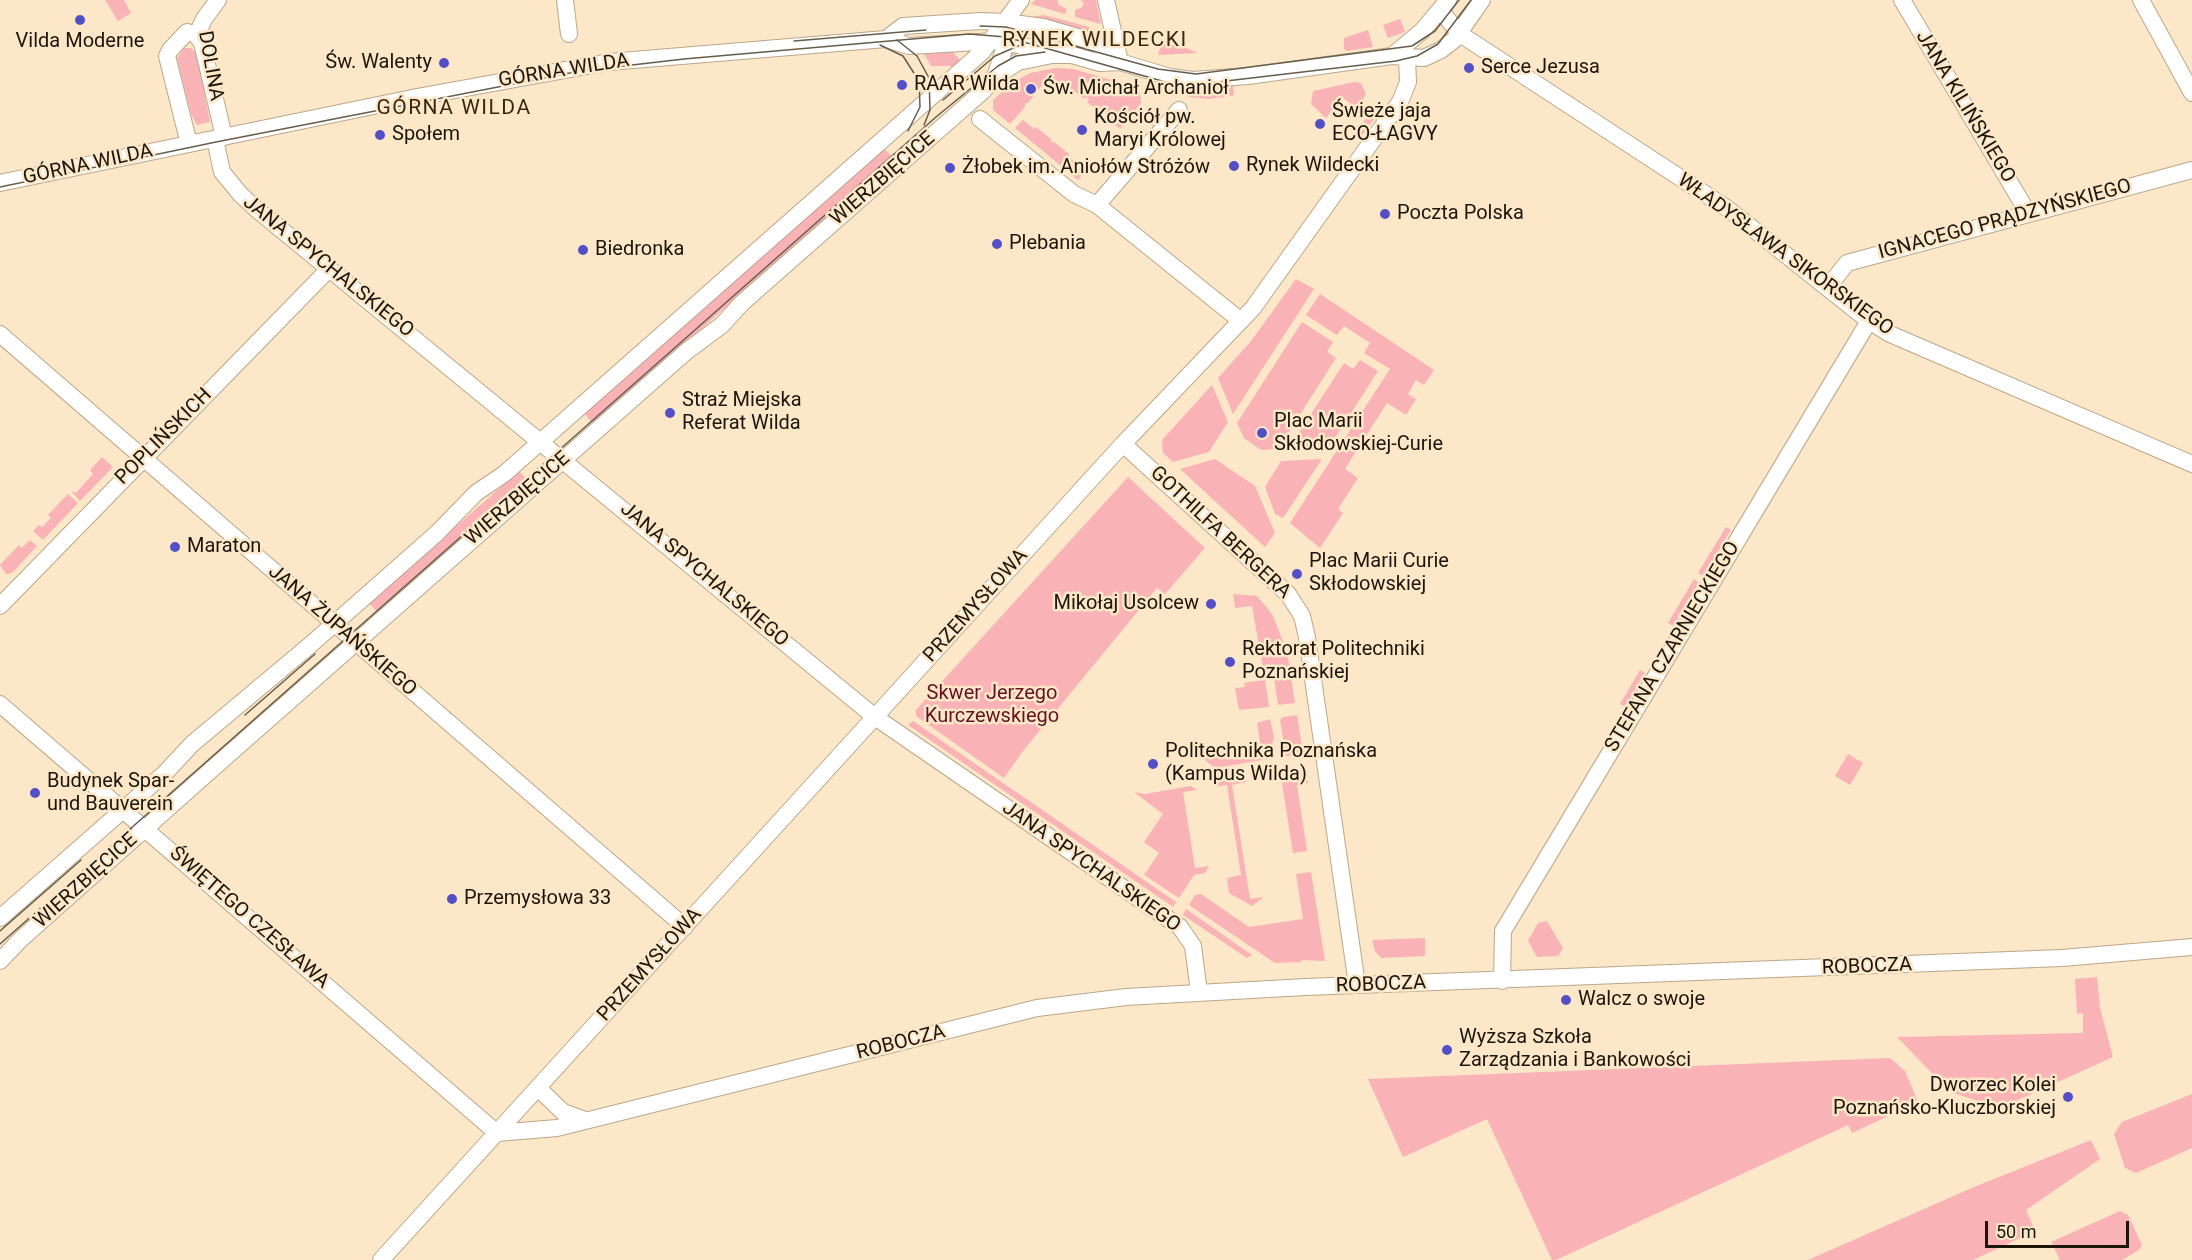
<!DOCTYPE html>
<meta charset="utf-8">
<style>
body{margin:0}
#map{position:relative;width:2192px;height:1260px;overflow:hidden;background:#fce8c8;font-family:Roboto,sans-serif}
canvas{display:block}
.scale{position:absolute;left:1985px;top:1221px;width:144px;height:27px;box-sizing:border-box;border:3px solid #1c150a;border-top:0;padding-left:8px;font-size:18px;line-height:21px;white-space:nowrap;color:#1c150a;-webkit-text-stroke:4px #fce8c8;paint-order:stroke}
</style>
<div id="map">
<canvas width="2192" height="1260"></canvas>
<div class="scale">50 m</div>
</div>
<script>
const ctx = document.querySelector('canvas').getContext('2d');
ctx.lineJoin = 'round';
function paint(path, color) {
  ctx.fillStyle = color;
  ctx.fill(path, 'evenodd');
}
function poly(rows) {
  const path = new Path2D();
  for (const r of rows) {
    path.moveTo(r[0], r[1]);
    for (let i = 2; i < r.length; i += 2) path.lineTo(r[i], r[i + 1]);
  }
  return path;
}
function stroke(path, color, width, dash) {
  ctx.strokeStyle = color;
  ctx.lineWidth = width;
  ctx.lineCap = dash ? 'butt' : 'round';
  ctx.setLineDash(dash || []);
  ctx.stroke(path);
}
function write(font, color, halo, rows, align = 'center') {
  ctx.font = font + ' Roboto,sans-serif';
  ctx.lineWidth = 5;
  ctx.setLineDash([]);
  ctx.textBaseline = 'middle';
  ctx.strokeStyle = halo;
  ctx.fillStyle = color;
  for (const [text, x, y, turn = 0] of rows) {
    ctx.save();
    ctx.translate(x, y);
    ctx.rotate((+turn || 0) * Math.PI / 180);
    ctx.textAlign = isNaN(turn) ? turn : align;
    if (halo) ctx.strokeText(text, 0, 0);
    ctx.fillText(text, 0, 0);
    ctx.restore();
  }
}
paint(poly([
 [105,0,124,0,131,13,118,21],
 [1035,0,1057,0,1059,5,1067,9,1065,14,1031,4],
 [1081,0,1096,0,1101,24,1075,17,1075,10,1081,8,1084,3],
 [1044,15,1089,27,1088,33,1031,17],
 [1400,19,1405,32,1388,38,1383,25],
 [1368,30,1373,47,1347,51,1344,49,1344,38],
 [1162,43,1186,48,1198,53,1158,55],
 [184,48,191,48,197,54,210,122,197,125,191,114,177,58],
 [953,52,960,60,955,69,950,66,931,66,924,54],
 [1056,68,1073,69,1132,86,1140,92,1141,103,1120,129,1105,116,1107,114,1102,114,1087,102,1089,99,1086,97,1084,99,1068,86,1070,84,1067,82,1058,92,1046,80,1028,103,1025,103,1025,107,1010,124,993,110,993,100,1014,82,1030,73],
 [1354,82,1361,83,1366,94,1354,112,1348,108,1351,104,1342,97,1326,118,1311,104,1313,91],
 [1233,86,1234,95,1210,99,1188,97,1188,91],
 [1378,102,1384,106,1362,135,1357,131],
 [1023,120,1034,129,1036,127,1051,139,1052,143,1054,142,1069,154,1068,157,1087,169,1078,180,1015,128],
 [884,148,894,159,593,424,584,413],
 [1296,279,1314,289,1233,414,1218,378,1251,341],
 [1320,294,1434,370,1424,385,1416,380,1408,394,1416,399,1406,415,1387,403,1345,469,1358,478,1338,509,1343,513,1320,548,1290,523,1390,369,1364,353,1370,343,1344,326,1337,335,1306,315],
 [1302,322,1333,342,1327,352,1336,358,1278,449,1261,450,1244,438,1237,423],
 [1360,360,1378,371,1328,449,1287,451,1344,363,1353,369],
 [1212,385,1228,422,1209,452,1173,462,1163,453,1162,440],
 [102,457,113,467,80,501,71,491,76,493,93,474,90,470],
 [1215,459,1255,486,1275,533,1265,547,1180,469],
 [1322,459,1283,518,1275,514,1265,487,1281,461],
 [519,471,528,481,378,613,369,603],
 [1128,477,1205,548,1165,594,1157,588,1023,751,1004,778,916,716,916,710],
 [68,494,78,503,43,540,33,531,39,525,42,527,51,518,48,515],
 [1726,527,1731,530,1703,576,1698,573],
 [30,540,37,546,12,573,6,574,0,565,19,545,22,548],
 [1694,579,1699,583,1674,626,1668,623],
 [1233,594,1257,596,1272,614,1287,651,1295,703,1278,705,1273,671,1264,673,1252,606,1235,608],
 [1640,670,1645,673,1625,707,1620,704],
 [1265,680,1269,707,1239,710,1235,688,1245,687,1244,683],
 [1297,715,1303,754,1286,756,1280,720,1283,717],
 [1270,719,1274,737,1268,759,1215,768,1206,761,1204,754,1261,748,1257,723],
 [913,721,1176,902,1173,907,908,725],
 [1848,754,1863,763,1850,785,1835,776],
 [1305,769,1308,783,1297,785,1307,851,1293,853,1281,777,1264,779,1267,774,1290,774,1293,770],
 [1242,778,1247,782,1232,785,1250,899,1264,897,1252,906,1229,893,1227,878,1241,875,1227,785,1214,787,1218,782],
 [1191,786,1197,790,1183,792,1195,868,1209,866,1205,873,1194,875,1179,898,1144,875,1159,853,1144,842,1163,814,1134,792,1145,794],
 [1311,872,1325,961,1301,960,1301,962,1275,963,1189,905,1195,895,1201,894,1249,927,1303,919,1296,874],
 [1186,909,1252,955,1247,958,1183,915],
 [1547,921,1563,948,1558,956,1537,957,1528,941,1538,923],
 [1425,938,1425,956,1381,958,1375,951,1372,940],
 [2097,977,2100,1008,2113,1057,2009,1104,1982,1102,1950,1092,1897,1037,2083,1033,2083,1013,2077,1014,2075,979],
 [1890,1058,1905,1071,1918,1102,1852,1133,1848,1125,1556,1260,1552,1260,1487,1119,1403,1157,1368,1079],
 [2192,1094,2192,1148,2136,1173,2125,1168,2114,1134,2122,1122],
 [2091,1140,2100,1159,2026,1210,2035,1231,1973,1260,1808,1260,1974,1187],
 [2120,1211,2128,1215,2142,1245,2139,1250,2122,1260,2060,1260,2051,1242]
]), '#f9b2b6');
const minor = poly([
 [218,0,204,19,199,30,224,137],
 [565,0,569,34],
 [1106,0,1120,62],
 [1902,0,2028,213],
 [2141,0,2192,93],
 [1440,10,1460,34,1728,209,1869,321,1890,334,2192,464],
 [886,39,903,26,980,21,1006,22,1043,27,1084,39,1108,50,1120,62],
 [1392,56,1422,31,1448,0],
 [995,77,1018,62,1052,55,1072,55,1100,63,1120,62,1170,77,1193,80,1248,76,1392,56,1424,58,1441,50,1454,40,1482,0],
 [980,119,1074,194,1097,205,1241,321],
 [215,139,222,172,241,195,255,208,875,717,1180,927,1193,946,1199,992],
 [189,144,167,56,170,50,187,32,195,34,203,44],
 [0,183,417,97,609,62,886,39,909,46,996,41,1072,55],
 [1097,205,1179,110],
 [1828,287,1847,263,2192,170],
 [0,334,685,927],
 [1123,444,1288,594,1302,616,1307,637,1357,985],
 [0,606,329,269],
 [0,704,497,1133],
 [0,918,165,773,192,744,309,646,437,533,476,493,504,474,982,52,1021,0],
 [0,961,20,940,211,770,687,351,722,325,742,303,983,91,995,77,999,65,1006,43,1006,22],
 [1502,981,1503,931,1869,321],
 [538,1088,563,1112,585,1120],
 [497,1133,557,1128,1037,1008,1126,997,1305,987,2062,958,2192,947],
 [381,1260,1123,444,1253,308,1400,102,1408,82,1407,59]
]);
stroke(minor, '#baa789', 18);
stroke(minor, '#fff', 16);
stroke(poly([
 [980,26,1006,27,1158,69,1196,74,1412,46,1435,31,1459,0],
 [897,40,917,56,929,78,930,110,924,125],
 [794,41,926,30],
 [880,45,903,56,919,81,920,107,908,131],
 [943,100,995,56,1025,43],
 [0,187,216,142,580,71,684,59,969,34,1006,37,1169,83,1192,85,1396,61,1417,56,1438,44,1471,0],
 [245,715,315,654],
 [0,931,81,860],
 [0,944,936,117,998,66,1016,56,1045,52]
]), '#685d4a', 1.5);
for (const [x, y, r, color] of [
 [80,20,6,"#5350c7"],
 [444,63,6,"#5350c7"],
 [1469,68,6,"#5350c7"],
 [902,85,6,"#5350c7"],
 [1031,89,6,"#5350c7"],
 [1320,124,6,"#5350c7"],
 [1082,130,6,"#5350c7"],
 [380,135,6,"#5350c7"],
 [1234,166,6,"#5350c7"],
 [950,168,6,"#5350c7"],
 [1385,214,6,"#5350c7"],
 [997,244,6,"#5350c7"],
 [583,250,6,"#5350c7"],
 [670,413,6,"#5350c7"],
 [1262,433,6,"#5350c7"],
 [175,547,6,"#5350c7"],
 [1297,574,6,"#5350c7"],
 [1211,604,6,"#5350c7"],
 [1230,662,6,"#5350c7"],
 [1153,764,6,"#5350c7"],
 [35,793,6,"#5350c7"],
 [452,899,6,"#5350c7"],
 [1566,1000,6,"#5350c7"],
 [1447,1050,6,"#5350c7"],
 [2068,1097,6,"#5350c7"]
]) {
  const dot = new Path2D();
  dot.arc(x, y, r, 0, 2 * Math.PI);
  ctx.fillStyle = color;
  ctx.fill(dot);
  stroke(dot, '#fce8c8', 2);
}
write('20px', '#1c150a', '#fce8c8', [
 ["Vilda Moderne",80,42,"center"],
 ["Św. Walenty",432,63,"right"],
 ["Serce Jezusa",1481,68],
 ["RAAR Wilda",914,85],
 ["Św. Michał Archanioł",1043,89],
 ["Świeże jaja",1332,112],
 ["ECO-ŁAGVY",1332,135],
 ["Kościół pw.",1094,118],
 ["Maryi Królowej",1094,141],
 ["Społem",392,135],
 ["Rynek Wildecki",1246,166],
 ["Żłobek im. Aniołów Stróżów",962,168],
 ["Poczta Polska",1397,214],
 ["Plebania",1009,244],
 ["Biedronka",595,250],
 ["Straż Miejska",682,401],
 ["Referat Wilda",682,424],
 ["Plac Marii",1274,422],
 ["Skłodowskiej-Curie",1274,445],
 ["Maraton",187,547],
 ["Plac Marii Curie",1309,562],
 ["Skłodowskiej",1309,585],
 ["Mikołaj Usolcew",1199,604,"right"],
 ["Rektorat Politechniki",1242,650],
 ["Poznańskiej",1242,673],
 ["Politechnika Poznańska",1165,752],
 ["(Kampus Wilda)",1165,775],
 ["Budynek Spar-",47,782],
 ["und Bauverein",47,805],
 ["Przemysłowa 33",464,899],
 ["Walcz o swoje",1578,1000],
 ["Wyższa Szkoła",1459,1038],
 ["Zarządzania i Bankowości",1459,1061],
 ["Dworzec Kolei",2056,1086,"right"],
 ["Poznańsko-Kluczborskiej",2056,1109,"right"]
], 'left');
write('20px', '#1c150a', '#fce8c8', [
 ["DOLINA",210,66,80],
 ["GÓRNA WILDA",564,71,-9],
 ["JANA KILIŃSKIEGO",1965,107,59],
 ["GÓRNA WILDA",88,165,-12],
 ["WIERZBIĘCICE",883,179,-41],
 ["IGNACEGO PRĄDZYŃSKIEGO",2005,220,-15],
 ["WŁADYSŁAWA SIKORSKIEGO",1785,255,36],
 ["JANA SPYCHALSKIEGO",328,267,39],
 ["POPLIŃSKICH",164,437,-45],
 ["WIERZBIĘCICE",518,499,-41],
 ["GOTHILFA BERGERA",1220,533,43],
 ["JANA SPYCHALSKIEGO",704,575,40],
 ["PRZEMYSŁOWA",976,606,-48],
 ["JANA ŻUPAŃSKIEGO",342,631,41],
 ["STEFANA CZARNIECKIEGO",1673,647,-59],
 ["JANA SPYCHALSKIEGO",1091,867,35],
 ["WIERZBIĘCICE",86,881,-42],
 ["ŚWIĘTEGO CZESŁAWA",249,918,41],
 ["PRZEMYSŁOWA",650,965,-48],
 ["ROBOCZA",1867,967,-2],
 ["ROBOCZA",1381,985,-2],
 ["ROBOCZA",901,1043,-14]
]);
write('20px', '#651122', '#fce8c8', [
 ["Skwer Jerzego",992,694],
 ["Kurczewskiego",992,717]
]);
ctx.letterSpacing = '1.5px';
write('21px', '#38290d', '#fce8c8', [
 ["RYNEK WILDECKI",1095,41],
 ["GÓRNA WILDA",454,109]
]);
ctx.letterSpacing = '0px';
</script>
